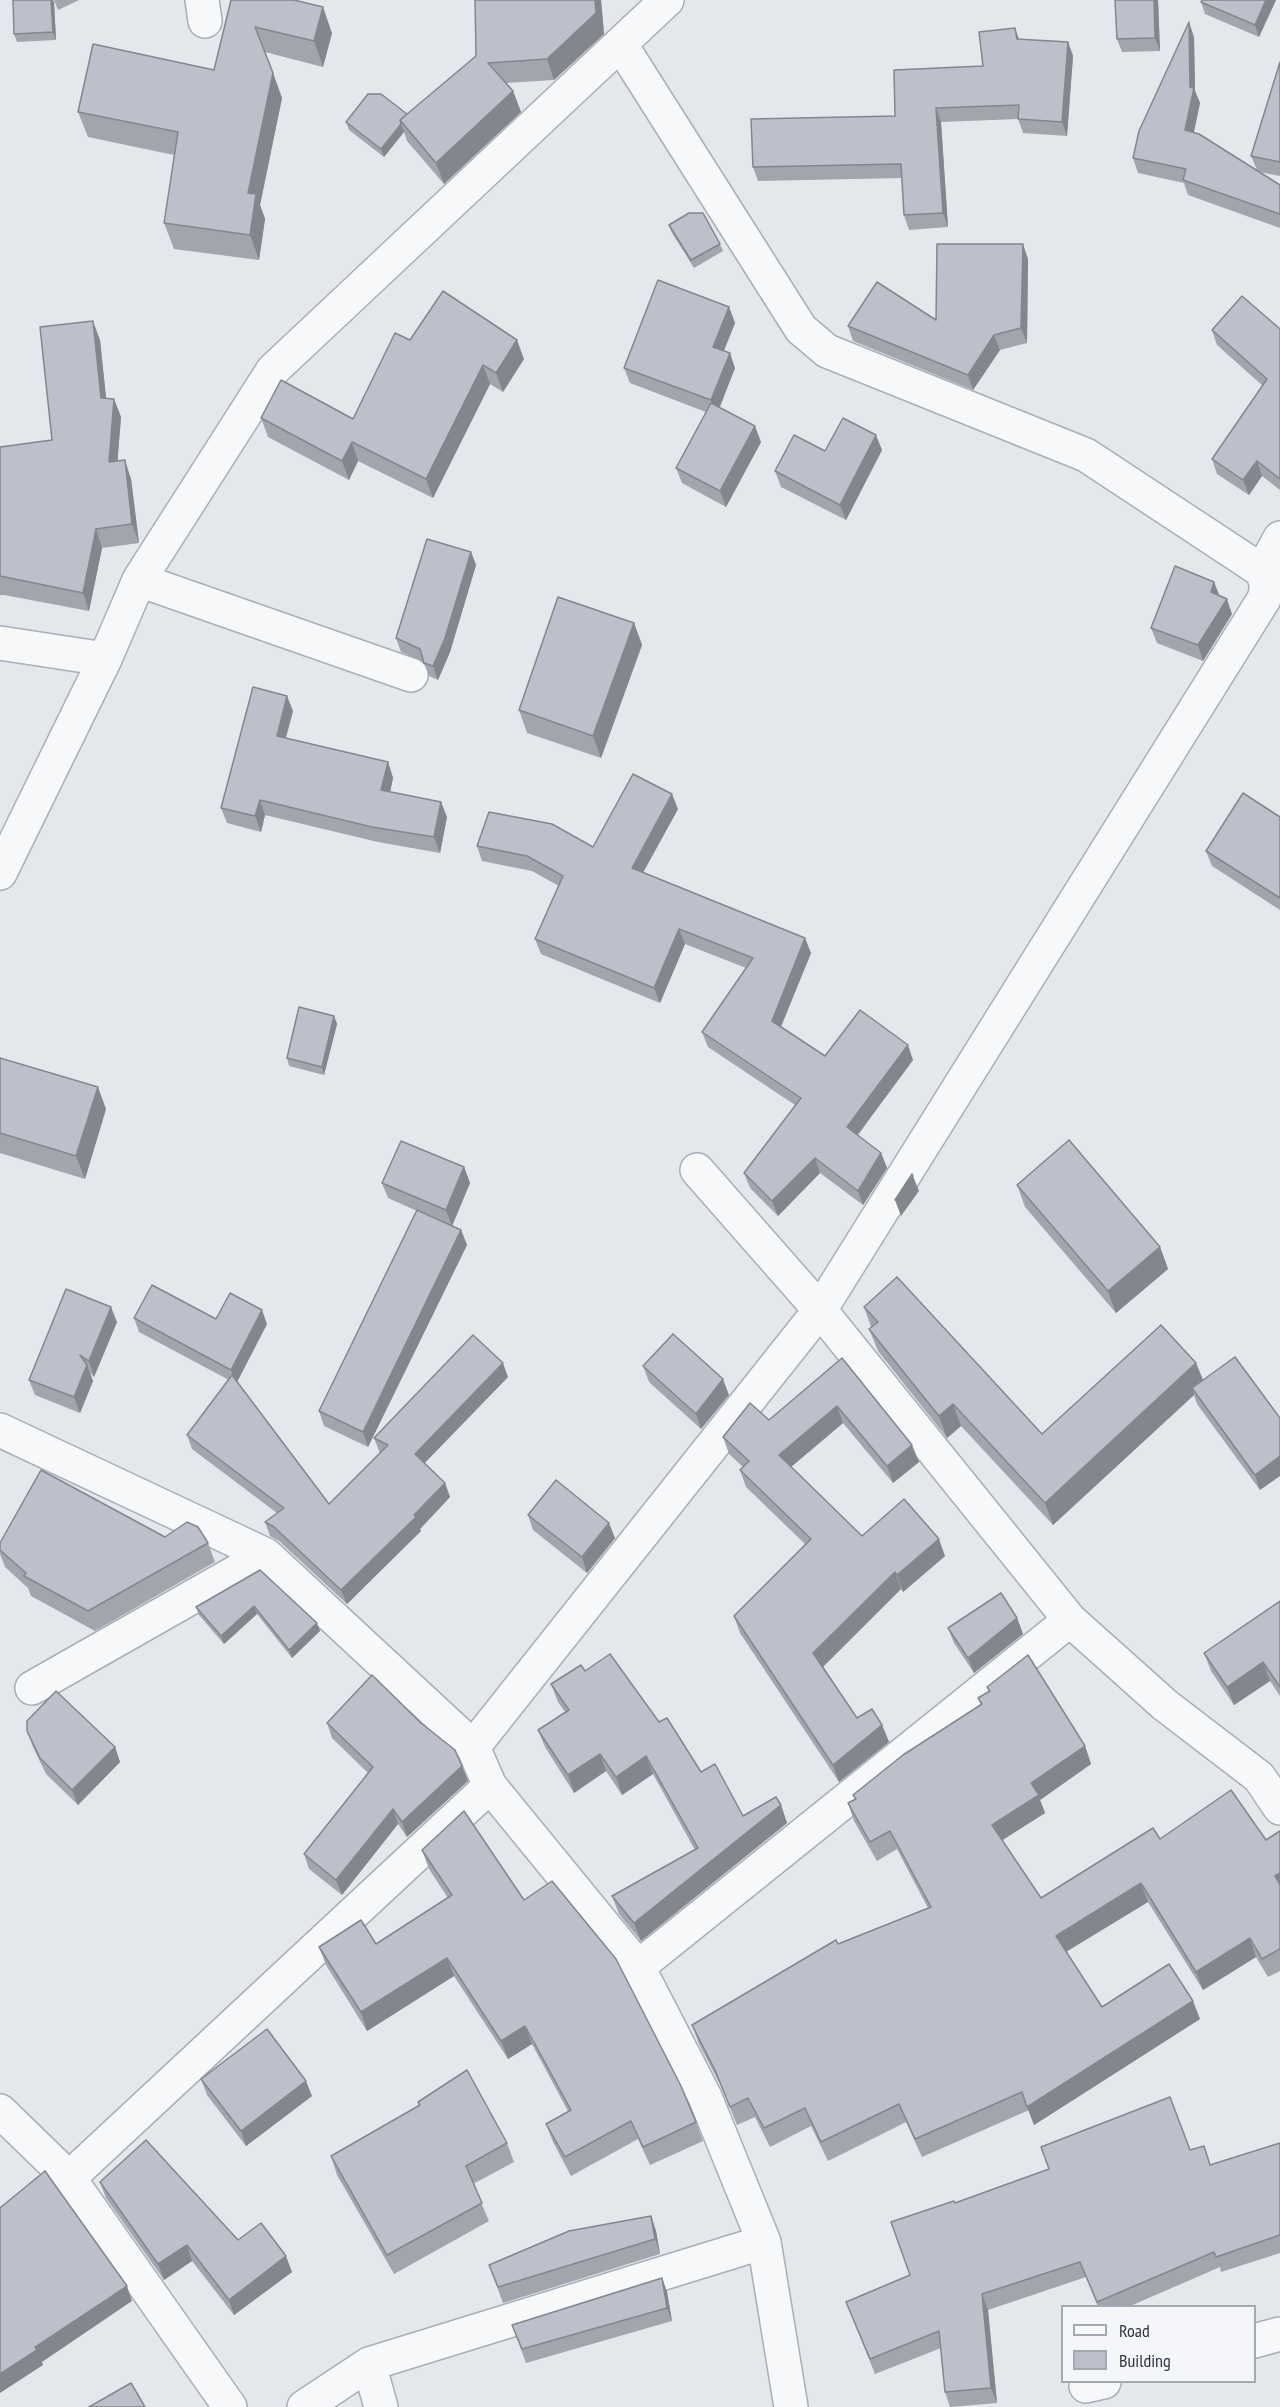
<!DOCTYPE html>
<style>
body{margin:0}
#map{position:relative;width:1280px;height:2407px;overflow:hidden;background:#e4e7ec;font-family:"PT Sans Narrow",sans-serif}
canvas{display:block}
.legend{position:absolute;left:1061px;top:2305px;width:195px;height:78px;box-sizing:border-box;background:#f4f6f9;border:2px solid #a4a8b1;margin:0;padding:8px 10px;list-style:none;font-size:18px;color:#2b3445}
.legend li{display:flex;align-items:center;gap:12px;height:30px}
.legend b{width:30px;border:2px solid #a4a8b1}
</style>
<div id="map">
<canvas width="1280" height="2407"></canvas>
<ul class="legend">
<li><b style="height:8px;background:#f7f8fa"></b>Road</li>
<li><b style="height:16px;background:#bbc0ca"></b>Building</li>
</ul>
</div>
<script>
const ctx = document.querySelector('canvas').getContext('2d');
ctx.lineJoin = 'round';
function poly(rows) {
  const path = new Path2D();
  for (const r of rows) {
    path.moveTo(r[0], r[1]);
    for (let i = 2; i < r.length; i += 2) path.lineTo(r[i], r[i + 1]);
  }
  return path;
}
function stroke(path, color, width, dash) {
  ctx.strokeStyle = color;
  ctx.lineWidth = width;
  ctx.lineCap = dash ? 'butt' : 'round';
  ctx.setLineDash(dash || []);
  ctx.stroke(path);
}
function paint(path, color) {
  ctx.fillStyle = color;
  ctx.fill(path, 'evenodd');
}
const minor = poly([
 [202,0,205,21],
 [1262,571,1280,538],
 [139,580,411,675],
 [0,643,105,659],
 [0,873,105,659,139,580,273,370,667,0],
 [697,1170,820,1310,1070,1620,1165,1705,1259,1777,1280,1808],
 [0,1430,266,1555,473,1747,490,1786,638,1967,705,2097,764,2242,791,2407],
 [32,1688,266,1555],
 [473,1747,820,1310,1264,599,1267,586,1262,571,1086,455,827,351,801,329,621,45],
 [638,1967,1070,1620],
 [0,2111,69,2178,230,2407],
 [69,2178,490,1786],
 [1254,2341,1280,2334],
 [369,2364,381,2407],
 [1086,2386,1104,2382],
 [304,2407,369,2364,764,2242]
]);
stroke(minor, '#a9aeb7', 36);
stroke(minor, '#f7f8fa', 33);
paint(poly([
 [54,0,79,0,58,10],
 [231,0,332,33,323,67,265,52,282,98,260,205,265,219,259,260,174,249,164,223,174,155,88,137,78,112,214,70],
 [475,0,601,0,604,34,554,80,506,83,513,91,521,112,444,184,407,141,404,132,384,157,349,130,346,122,407,114,476,56],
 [1115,0,1158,0,1160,51,1122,52,1117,39],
 [1202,0,1276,0,1259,37,1205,14,1201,2],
 [54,2,56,40,17,42,14,34],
 [1194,37,1195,91,1200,103,1194,132,1257,170,1251,156,1280,62,1280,176,1259,172,1280,185,1280,228,1188,195,1184,183,1138,173,1133,158],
 [1020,40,1068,42,1073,56,1067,136,1023,133,1018,119,941,122,948,227,909,230,904,215,902,178,758,181,753,167,895,116,983,66],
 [669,225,720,244,723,251,694,268,672,233],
 [1028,259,1027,343,1000,350,973,390,853,341,848,326,936,320],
 [729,307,735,323,724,351,735,368,720,407,761,442,726,507,682,483,676,468,706,412,630,383,624,368],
 [1280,329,1280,490,1262,476,1249,495,1217,474,1212,459,1263,386,1217,345,1212,330],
 [100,340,106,398,114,399,121,417,117,461,131,479,139,543,102,548,89,611,4,595,0,595,0,447,52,440],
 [410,340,524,359,503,392,490,384,433,498,358,461,349,480,268,437,261,418,353,419],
 [882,450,846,520,781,487,775,471,825,451],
 [471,552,476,565,450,652,438,680,429,676,424,662,401,652,396,638],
 [1214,582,1219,596,1232,614,1203,661,1157,643,1151,628],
 [634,623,642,645,601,758,527,733,519,710],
 [293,711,286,738,388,762,393,778,390,792,447,817,440,853,378,842,265,815,261,832,227,823,221,808],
 [678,809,643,873,811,953,781,1027,825,1056,913,1060,858,1135,881,1153,887,1168,863,1205,820,1173,778,1216,750,1188,744,1173,795,1105,708,1047,702,1032,746,968,685,944,660,1003,541,954,535,939,559,886,532,871,482,861,477,846,593,847],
 [1280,817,1280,910,1212,866,1206,851],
 [334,1016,337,1024,324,1075,289,1066,287,1058],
 [0,1058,106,1109,85,1179,0,1153],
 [464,1167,470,1183,452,1226,461,1230,467,1245,368,1447,324,1426,319,1411,417,1211,388,1198,382,1183],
 [1017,1185,1160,1247,1168,1269,1116,1313,1025,1207],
 [864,1307,1042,1434,1196,1363,1203,1380,1235,1357,1260,1490,1197,1404,1194,1395,1053,1525,961,1426,947,1438,878,1351,869,1329,871,1327],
 [134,1318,216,1319,267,1324,237,1382,329,1504,380,1453,374,1438,508,1377,424,1463,445,1483,450,1497,420,1529,421,1531,347,1604,279,1541,270,1536,265,1522,277,1513,192,1449,187,1435,229,1380,139,1332],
 [117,1322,94,1377,90,1373,93,1381,80,1413,35,1395,29,1380],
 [842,1358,919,1462,893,1483,843,1423,791,1467,862,1536,945,1556,903,1592,901,1589,823,1666,857,1718,882,1725,889,1742,839,1782,740,1633,734,1616,805,1544,746,1487,740,1470,743,1467,729,1454,723,1437,769,1420],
 [643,1366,729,1395,701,1429,649,1382],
 [528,1515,615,1538,587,1573,533,1530],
 [165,1537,208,1543,215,1562,95,1631,31,1596,28,1588,5,1567,0,1554,0,1543],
 [260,1570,320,1631,292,1658,257,1614,224,1644,199,1615,196,1607],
 [1280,1601,1280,1696,1270,1681,1234,1705,1211,1671,1204,1653],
 [1017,1618,1023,1634,974,1673,954,1643,948,1628],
 [585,1671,659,1722,701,1772,743,1816,781,1805,787,1823,641,1941,619,1914,612,1896,695,1850,653,1774,622,1795,606,1771,574,1793,545,1747,538,1730,565,1712,558,1702,551,1684],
 [987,1687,1085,1746,1091,1764,1040,1800,1045,1813,1002,1840,1041,1898,1160,1839,1266,1840,1280,1831,1280,1971,1268,1977,1256,1957,1203,1990,1148,1902,1066,1952,1102,2007,1200,2019,1034,2125,1029,2110,922,2157,906,2122,828,2161,811,2126,770,2147,755,2117,737,2125,722,2088,699,2044,692,2025,838,1944,928,1908,897,1849,877,1861,854,1821,848,1803,855,1799,853,1795,981,1705,978,1698,989,1692],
 [327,1723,462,1766,468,1781,407,1837,398,1824,342,1895,309,1869,304,1854,368,1773,332,1738],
 [27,1731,115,1747,120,1762,78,1805,46,1774,33,1747],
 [422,1850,524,1900,696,2122,703,2141,650,2165,638,2139,571,2176,553,2142,546,2124,568,2111,532,2044,508,2059,454,1976,367,2031,326,1965,319,1947,376,1944,448,1898,429,1869],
 [201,2079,312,2096,246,2146,207,2095],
 [418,2102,507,2143,514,2162,473,2184,489,2221,394,2274,337,2175,331,2156,419,2106],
 [1280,2143,1280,2253,1221,2272,1220,2267,1128,2307,1098,2307,1086,2277,988,2310,997,2403,950,2407,945,2392,941,2348,875,2374,846,2302,910,2275,955,2203,1190,2150,1211,2165],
 [100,2182,238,2240,292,2272,234,2315,192,2261,164,2280,106,2198],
 [651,2216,656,2231,660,2254,503,2303,489,2265],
 [662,2278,667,2292,672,2321,526,2363,512,2325]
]), '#a1a5ae');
paint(poly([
 [51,0,53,0,54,2,56,40,53,32],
 [595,0,601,0,604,34,554,80,547,59],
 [1154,0,1158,0,1160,51,1155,38],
 [1266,0,1276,0,1259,37,1255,25],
 [323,7,332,33,323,67,314,41],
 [1189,22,1194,37,1195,91,1200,103,1191,145,1185,130,1190,87],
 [1015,28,1020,42,1017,39],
 [1068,42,1073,56,1067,136,1062,122],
 [273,73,282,98,260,205,265,219,259,260,250,235,248,193],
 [513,91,521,112,444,184,436,163],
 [936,108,941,122,948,227,943,213],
 [401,124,404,132,384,157,381,149],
 [1023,244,1028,259,1027,343,1021,328],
 [729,307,735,323,719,362,713,347],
 [93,321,100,340,108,416,101,398],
 [994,335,1000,350,973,390,968,375],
 [517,340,524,359,503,392,496,373],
 [730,353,735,368,716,416,711,400],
 [483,365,490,384,433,498,426,479],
 [114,399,121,417,116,481,109,462],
 [755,426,761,442,726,507,720,491],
 [876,435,882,450,846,520,840,505],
 [352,442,358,461,349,480,342,461],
 [125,460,131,479,139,543,132,524],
 [1257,461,1262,476,1249,495,1243,480],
 [96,529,102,548,89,611,83,593],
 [471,552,476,565,450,652,438,680,433,666],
 [1214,582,1220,597,1211,592],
 [1227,599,1232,614,1203,661,1198,645],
 [634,623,642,645,601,758,593,736],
 [287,696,293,711,282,751,277,736],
 [388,762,393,778,387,806,381,790],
 [672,794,678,809,637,883,632,868],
 [260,800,265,815,261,832,255,816],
 [441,802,447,817,440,853,434,837],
 [679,929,685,944,660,1003,654,988],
 [805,938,811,953,777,1036,772,1021],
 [334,1016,337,1024,324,1075,322,1067],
 [908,1045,913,1060,852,1142,847,1127],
 [98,1087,106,1109,85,1179,76,1156],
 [881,1153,887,1168,863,1205,858,1191],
 [815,1158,820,1173,778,1216,772,1201],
 [464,1167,470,1183,452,1226,446,1210],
 [913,1176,919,1191,901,1216,895,1200],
 [461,1230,467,1245,368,1447,363,1432],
 [1160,1247,1168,1269,1116,1313,1108,1291],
 [111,1307,117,1322,94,1377,89,1361],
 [262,1310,267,1324,236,1384,231,1370],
 [503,1363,508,1377,420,1468,415,1454],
 [1196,1363,1205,1385,1192,1388,1194,1395,1053,1525,1045,1503],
 [87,1365,93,1381,80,1413,74,1397],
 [723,1379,729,1395,701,1429,696,1414],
 [953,1404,961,1426,947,1438,939,1416],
 [837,1406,843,1423,785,1472,779,1455],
 [912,1445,919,1462,893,1483,887,1466],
 [1280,1456,1280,1476,1260,1490,1255,1475],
 [445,1483,450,1497,420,1529,421,1531,347,1604,341,1590,414,1515],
 [609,1523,615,1538,587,1573,582,1557],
 [939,1539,945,1556,903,1592,897,1575],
 [895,1572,901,1589,820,1670,813,1653],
 [254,1606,257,1614,224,1644,221,1636],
 [1017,1618,1023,1634,974,1673,968,1658],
 [317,1623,320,1631,292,1658,289,1650],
 [1263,1662,1270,1681,1234,1705,1227,1687],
 [882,1725,889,1742,839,1782,833,1765],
 [1085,1746,1091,1764,1040,1800,1045,1813,998,1843,992,1825,1031,1783],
 [115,1747,120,1762,78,1805,72,1790],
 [600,1754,606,1771,574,1793,568,1775],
 [646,1756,653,1774,622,1795,616,1777],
 [462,1766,468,1781,407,1837,402,1822],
 [781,1805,787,1823,641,1941,634,1923],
 [393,1809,398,1824,342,1895,336,1880],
 [1280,1873,1280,1891,1275,1876],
 [1141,1883,1148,1902,1062,1954,1056,1936],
 [1250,1938,1256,1957,1203,1990,1196,1972],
 [447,1958,454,1976,367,2031,361,2012],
 [1193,2001,1200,2019,1034,2125,1027,2107],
 [525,2026,532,2044,508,2059,501,2041],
 [306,2081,312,2096,246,2146,241,2131],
 [651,2216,656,2231,660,2254,655,2239],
 [187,2245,192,2261,164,2280,158,2264],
 [286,2256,292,2272,234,2315,229,2300],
 [662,2278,667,2292,672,2321,667,2308],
 [127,2286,132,2301,42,2362,43,2365,0,2393,0,2374,35,2347],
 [982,2294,988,2310,997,2403,991,2388]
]), '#83868d');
const building = poly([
 [13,0,51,0,53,32,14,34,13,0],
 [231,0,294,0,323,7,314,41,255,27,273,73,248,193,256,194,250,235,164,223,178,132,78,112,93,44,214,70,231,0],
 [475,0,595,0,596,13,547,59,488,63,513,91,436,163,400,120,476,56,475,0],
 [1115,0,1154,0,1155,38,1117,39,1115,0],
 [1202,0,1266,0,1255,25,1201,2,1202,0],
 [1189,22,1190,87,1194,88,1185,130,1199,134,1280,185,1280,214,1183,180,1186,169,1133,158,1139,131,1189,22],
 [1015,28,1017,39,1068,42,1062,122,1018,119,1019,105,936,108,943,213,904,215,901,164,753,167,751,119,895,116,894,70,983,66,979,32,1015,28],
 [1280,62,1280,162,1251,156,1280,62],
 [368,94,381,94,407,114,400,120,401,124,381,149,346,122,368,94],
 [689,213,703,213,720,244,691,260,669,225,689,213],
 [937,244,1023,244,1021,328,994,335,968,375,848,326,877,282,936,320,937,244],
 [658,280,729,307,713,347,730,353,711,400,624,368,658,280],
 [443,291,517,340,496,373,483,365,426,479,352,442,342,461,261,418,281,380,353,419,395,333,410,340,443,291],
 [1242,296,1280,329,1280,479,1257,461,1243,480,1212,459,1267,379,1212,330,1242,296],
 [93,321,101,398,114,399,109,462,125,460,132,524,96,529,83,593,0,576,0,447,52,440,40,327,93,321],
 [711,403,755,426,720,491,676,468,711,403],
 [843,418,876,435,840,505,775,471,794,435,825,451,843,418],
 [427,539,471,552,445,638,433,666,424,663,420,649,396,638,427,539],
 [1175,566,1214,582,1211,592,1227,599,1198,645,1151,628,1175,566],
 [558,597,634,623,593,736,519,710,558,597],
 [253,687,287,696,277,736,388,762,381,790,441,802,434,837,372,827,260,800,255,816,221,808,253,687],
 [633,774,672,794,632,868,805,938,772,1021,825,1056,860,1010,908,1045,847,1127,881,1153,858,1191,815,1158,772,1201,744,1173,801,1098,702,1032,753,958,679,929,654,988,535,939,563,876,527,856,477,846,489,812,552,824,593,847,633,774],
 [1243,793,1280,817,1280,898,1206,851,1243,793],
 [299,1007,334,1016,322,1067,287,1058,299,1007],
 [0,1058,98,1087,76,1156,0,1133,0,1058],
 [1069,1140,1160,1247,1108,1291,1017,1185,1069,1140],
 [401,1141,464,1167,446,1210,382,1183,401,1141],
 [912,1174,913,1176,895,1200,912,1174],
 [417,1210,461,1230,363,1432,319,1411,417,1210],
 [897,1277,1042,1434,1161,1325,1196,1363,1045,1503,953,1404,939,1416,869,1329,878,1322,864,1307,897,1277],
 [152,1285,216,1319,230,1293,262,1310,231,1370,134,1318,152,1285],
 [66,1289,111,1307,89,1361,80,1355,87,1365,74,1397,29,1380,66,1289],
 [673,1334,723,1379,696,1414,643,1366,673,1334],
 [473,1335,503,1363,415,1454,445,1483,414,1515,416,1517,341,1590,274,1527,265,1522,284,1508,187,1435,232,1375,329,1504,388,1445,374,1438,473,1335],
 [1235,1357,1280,1418,1280,1456,1255,1475,1192,1388,1235,1357],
 [842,1358,912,1445,887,1466,837,1406,779,1455,862,1536,904,1499,939,1539,897,1575,895,1572,813,1653,857,1718,872,1709,882,1725,833,1765,734,1616,811,1539,740,1470,749,1461,723,1437,750,1403,769,1420,842,1358],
 [41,1470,165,1537,187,1522,198,1527,208,1543,88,1611,24,1576,26,1573,0,1550,0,1543,41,1470],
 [556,1480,609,1523,582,1557,528,1515,556,1480],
 [260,1570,317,1623,289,1650,254,1606,221,1636,196,1607,260,1570],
 [1001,1593,1017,1618,968,1658,948,1628,1001,1593],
 [1280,1601,1280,1687,1263,1662,1227,1687,1204,1653,1280,1601],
 [610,1654,659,1722,667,1718,701,1772,715,1764,743,1816,776,1797,781,1805,634,1923,612,1896,698,1848,646,1756,616,1777,600,1754,568,1775,538,1730,569,1710,551,1684,581,1665,585,1671,610,1654],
 [1028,1655,1085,1746,1031,1783,1039,1795,992,1825,1041,1898,1153,1828,1160,1839,1231,1790,1266,1840,1280,1831,1280,1873,1275,1876,1280,1885,1280,1949,1262,1959,1250,1938,1196,1972,1141,1883,1056,1936,1102,2007,1169,1964,1193,2001,1027,2107,1022,2092,915,2139,899,2104,821,2142,805,2108,764,2128,748,2098,730,2107,715,2070,692,2025,836,1940,838,1944,931,1907,890,1831,870,1842,848,1803,856,1799,853,1795,903,1755,982,1704,978,1698,990,1691,987,1687,1028,1655],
 [372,1675,421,1723,455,1750,462,1766,402,1822,393,1809,336,1880,304,1854,373,1767,327,1723,372,1675],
 [56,1691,115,1747,72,1790,40,1758,27,1731,27,1721,56,1691],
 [464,1811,524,1900,552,1881,616,1959,681,2086,696,2122,643,2147,631,2121,565,2157,546,2124,571,2110,525,2026,501,2041,447,1958,361,2012,319,1947,361,1920,376,1944,452,1895,422,1850,464,1811],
 [267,2029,306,2081,241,2131,201,2079,267,2029],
 [467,2070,507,2143,466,2166,482,2203,387,2255,331,2156,420,2105,418,2102,467,2070],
 [1170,2097,1190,2150,1204,2146,1210,2165,1280,2143,1280,2235,1216,2257,1214,2252,1097,2302,1080,2262,982,2294,991,2388,945,2392,939,2331,870,2359,846,2302,910,2275,891,2222,954,2201,955,2203,1049,2169,1041,2147,1170,2097],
 [146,2140,238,2240,261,2223,286,2256,229,2300,187,2245,158,2264,100,2182,146,2140],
 [45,2171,127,2286,35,2347,37,2350,0,2374,0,2208,45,2171],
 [651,2216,655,2239,498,2287,489,2265,569,2231,651,2216],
 [662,2278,667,2308,522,2349,512,2325,662,2278],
 [131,2383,145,2407,89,2407,131,2383]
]);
paint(building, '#bbc0ca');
stroke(building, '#83868d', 1.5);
</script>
